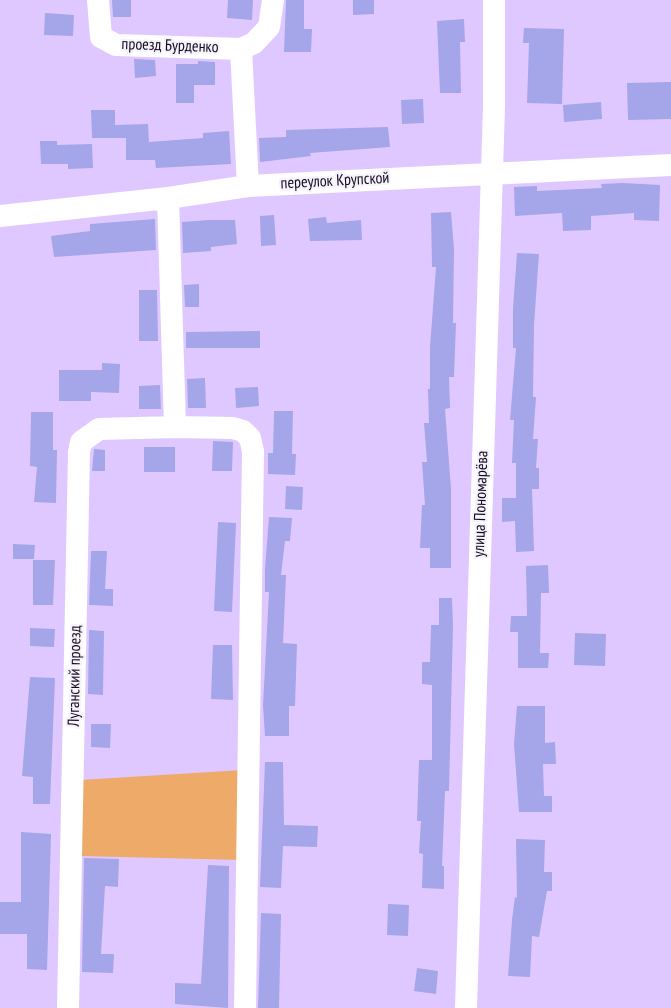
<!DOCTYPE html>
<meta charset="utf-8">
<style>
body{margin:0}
canvas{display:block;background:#dfc8ff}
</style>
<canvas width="671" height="1008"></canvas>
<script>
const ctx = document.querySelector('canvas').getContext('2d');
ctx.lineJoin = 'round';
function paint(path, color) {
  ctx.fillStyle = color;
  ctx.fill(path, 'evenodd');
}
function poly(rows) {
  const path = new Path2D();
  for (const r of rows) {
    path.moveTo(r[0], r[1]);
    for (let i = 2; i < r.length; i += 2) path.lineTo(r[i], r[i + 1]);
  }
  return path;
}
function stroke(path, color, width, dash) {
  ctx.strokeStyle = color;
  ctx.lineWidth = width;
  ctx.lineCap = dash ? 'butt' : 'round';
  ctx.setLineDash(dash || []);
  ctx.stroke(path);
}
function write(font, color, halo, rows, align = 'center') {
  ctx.font = font + ' "PT Sans Narrow",sans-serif';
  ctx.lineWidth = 4.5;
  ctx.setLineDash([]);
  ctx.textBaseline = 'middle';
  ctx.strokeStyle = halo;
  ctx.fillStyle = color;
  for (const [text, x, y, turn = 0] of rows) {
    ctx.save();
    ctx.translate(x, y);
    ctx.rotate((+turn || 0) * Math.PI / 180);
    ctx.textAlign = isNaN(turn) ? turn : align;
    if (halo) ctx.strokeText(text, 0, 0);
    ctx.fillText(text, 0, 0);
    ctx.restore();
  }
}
paint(poly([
 [243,770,242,860,80,856,80,780]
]), '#eeaa68');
paint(poly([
 [112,0,131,0,131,17,113,17],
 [228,0,253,0,252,20,227,18],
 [286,0,304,0,304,29,312,29,311,52,284,52],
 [353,0,374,0,374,14,353,15],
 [45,13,74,15,73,36,44,35],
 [464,19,465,42,460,42,461,93,440,93,437,21],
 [524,28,564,29,562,104,527,103,529,43,523,43],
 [134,59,155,60,156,76,135,78],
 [198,61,215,62,215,85,194,85,194,103,176,103,176,64,198,64],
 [671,82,671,119,628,120,627,83],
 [423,99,424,123,402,124,401,100],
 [601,102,602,119,564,122,563,105],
 [91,110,115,110,115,125,148,124,149,142,203,138,203,133,229,131,231,164,156,168,155,160,126,160,126,138,92,138],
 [388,127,390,147,310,153,311,156,260,162,259,138,286,137,286,130],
 [40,141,57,141,57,145,92,144,93,168,68,169,68,164,41,164],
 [623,183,660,185,659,221,634,220,634,213,591,216,591,230,563,231,562,213,515,216,514,187,537,186,537,191,602,188,601,184],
 [451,212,454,249,453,323,456,323,454,377,449,377,450,408,445,409,451,489,451,568,430,568,430,548,420,548,422,505,425,505,422,462,427,462,424,423,429,423,428,389,430,389,430,347,436,267,432,267,431,213],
 [274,215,276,245,261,246,260,216],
 [326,217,327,223,361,220,362,240,310,241,308,219],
 [155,219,156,250,54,257,51,236,90,231,90,224],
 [209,220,235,220,237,244,211,247,211,251,183,253,182,222],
 [517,253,539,254,534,325,533,397,536,397,533,439,538,439,536,468,539,468,539,489,532,489,534,551,516,552,515,521,502,522,502,498,516,498,516,463,512,463,514,420,510,420,516,348,513,348,513,308],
 [199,284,199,307,185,307,184,285],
 [139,290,157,290,158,341,139,341],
 [260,331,260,348,186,348,186,332],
 [102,363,120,364,119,393,91,392,91,401,59,401,59,370,102,370],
 [205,378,206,408,188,408,187,379],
 [160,385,161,409,139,409,139,386],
 [258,387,259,406,236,408,235,388],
 [274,411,293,411,292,454,296,454,295,475,268,474,268,453,273,453],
 [31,412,53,412,53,450,57,450,56,503,34,502,37,467,30,466],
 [213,441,233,442,232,471,212,471],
 [144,447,175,447,175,472,144,472],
 [94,449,105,450,105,471,92,471],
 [286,486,303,487,302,510,285,509],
 [269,517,292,518,290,541,285,541,281,575,286,575,283,643,297,644,295,706,289,706,289,736,265,736,263,705,269,592,265,592,265,569],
 [218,522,236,523,232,612,214,611],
 [13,544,35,545,34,559,13,559],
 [91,551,107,551,105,589,113,589,113,606,89,605],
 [33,560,55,560,53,605,33,605],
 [548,565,549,593,541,593,540,653,549,653,548,668,518,668,518,632,510,632,511,616,527,616,526,566],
 [439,598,452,598,453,625,449,791,445,791,442,866,444,866,444,889,422,888,423,854,419,853,421,821,417,821,419,760,432,760,432,685,422,684,422,662,430,662,431,625,439,625],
 [30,628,55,629,54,647,30,646],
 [89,630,104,631,103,695,88,694],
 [575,633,606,634,605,666,574,665],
 [213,645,232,645,233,700,211,699],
 [30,677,55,678,50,804,33,804,33,777,22,776],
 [517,706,545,706,545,743,555,742,556,764,543,764,544,796,552,796,552,812,519,812,514,744],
 [91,724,111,724,110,748,91,747],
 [265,762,283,762,284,825,318,826,317,847,283,846,281,888,260,887],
 [21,832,51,834,47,970,27,969,27,934,0,934,0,902,21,902],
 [516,839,545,840,544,872,552,872,552,891,547,891,539,937,532,936,530,977,508,976,512,920,515,897,517,898],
 [84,858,119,859,118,887,105,886,101,954,114,954,113,973,82,972],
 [208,865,229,866,228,1008,175,1004,175,983,201,984],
 [388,904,409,905,408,936,387,935],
 [261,913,281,914,279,1008,258,1008],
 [417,968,438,971,436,994,414,991]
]), '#a5a5e9');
stroke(poly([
 [98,0,101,37,116,45,241,49],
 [248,186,241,49,254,43,269,27,273,0],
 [168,198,175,427,233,428,243,431,250,438,253,451,245,1008],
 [0,216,168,198,248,186,671,165],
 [68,1008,79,452,81,442,99,429,175,427],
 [466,1008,494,106,494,0]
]), '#fff', 22);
write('16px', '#140921', '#f6f3fb', [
 ["проезд Бурденко",170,46,2],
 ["переулок Крупской",335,181,-3],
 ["улица Пономарёва",481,504,-88],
 ["Луганский проезд",75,676,-89]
]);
</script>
